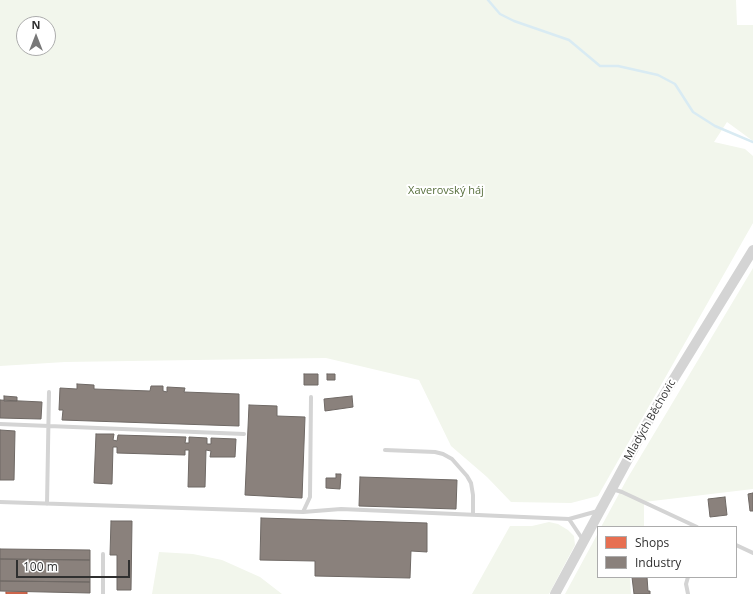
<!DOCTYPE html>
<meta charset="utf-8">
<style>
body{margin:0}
#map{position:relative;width:753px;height:594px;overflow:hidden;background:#fff;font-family:"Open Sans",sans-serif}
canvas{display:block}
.legend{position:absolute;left:597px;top:526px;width:140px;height:52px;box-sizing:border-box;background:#fff;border:1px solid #acacac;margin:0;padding:5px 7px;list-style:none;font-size:12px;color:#303030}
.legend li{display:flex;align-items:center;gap:8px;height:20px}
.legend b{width:20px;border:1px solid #acacac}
.north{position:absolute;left:16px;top:16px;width:40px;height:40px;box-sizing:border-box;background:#fff;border:1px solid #acacac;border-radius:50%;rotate:0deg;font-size:11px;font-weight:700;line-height:16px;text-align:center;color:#303030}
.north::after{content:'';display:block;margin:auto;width:14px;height:18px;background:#787878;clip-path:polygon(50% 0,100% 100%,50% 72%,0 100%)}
.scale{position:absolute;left:16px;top:560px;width:114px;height:18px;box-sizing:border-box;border:2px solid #303030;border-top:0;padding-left:5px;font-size:12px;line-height:14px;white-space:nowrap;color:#303030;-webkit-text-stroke:3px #fff;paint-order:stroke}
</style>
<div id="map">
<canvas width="753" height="594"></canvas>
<ul class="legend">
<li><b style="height:11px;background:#e76f51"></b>Shops</li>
<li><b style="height:11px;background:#8a817c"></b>Industry</li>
</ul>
<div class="north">N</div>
<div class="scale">100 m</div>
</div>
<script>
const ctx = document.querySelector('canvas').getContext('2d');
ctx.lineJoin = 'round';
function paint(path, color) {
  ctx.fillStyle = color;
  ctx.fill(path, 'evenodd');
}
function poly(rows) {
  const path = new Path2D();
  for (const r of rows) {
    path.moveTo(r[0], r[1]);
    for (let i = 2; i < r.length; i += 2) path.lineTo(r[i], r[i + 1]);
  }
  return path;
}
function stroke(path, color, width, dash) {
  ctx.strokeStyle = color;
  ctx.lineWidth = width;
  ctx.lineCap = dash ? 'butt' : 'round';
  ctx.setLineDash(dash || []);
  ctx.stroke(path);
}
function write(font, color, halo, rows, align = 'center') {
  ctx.font = font + ' "Open Sans",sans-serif';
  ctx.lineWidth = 4;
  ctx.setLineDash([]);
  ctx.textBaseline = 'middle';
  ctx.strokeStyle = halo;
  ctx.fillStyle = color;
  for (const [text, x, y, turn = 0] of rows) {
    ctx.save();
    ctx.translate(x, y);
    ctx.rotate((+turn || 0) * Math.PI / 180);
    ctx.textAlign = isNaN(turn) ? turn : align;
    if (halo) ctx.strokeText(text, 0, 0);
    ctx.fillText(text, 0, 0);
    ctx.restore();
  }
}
paint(poly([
 [0,0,736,0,737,25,753,25,753,141,727,122,714,142,745,149,753,156,753,223,598,496,571,503,511,502,487,477,451,446,419,380,326,358,65,362,0,366],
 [24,24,48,24,48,48,24,48],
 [753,268,753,489,644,502,644,527,601,527,627,479],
 [549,522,558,524,568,530,574,536,575,545,549,594,472,594,510,526,532,526],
 [598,533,598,577,630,577,631,594,565,594],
 [159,552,193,554,222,560,260,577,282,594,152,594]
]), '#f2f6ec');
const shops = poly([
 [6,592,27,592,27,594,6,594,6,592]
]);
paint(shops, '#e76f51');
stroke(shops, '#b05c47', 1);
const industry = poly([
 [304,374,318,374,318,385,304,385,304,374],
 [327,374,335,374,335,380,327,380,327,374],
 [77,384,94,385,94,389,150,391,151,386,163,386,163,391,167,392,167,387,185,388,184,392,239,394,239,426,62,420,63,410,59,410,60,388,77,389,77,384],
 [4,396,17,397,17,401,4,401,4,396],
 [352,396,353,407,325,411,324,399,352,396],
 [0,400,42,402,41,419,0,418,0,400],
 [249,405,277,406,277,416,305,417,302,498,245,495,249,405],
 [0,430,15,431,14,480,0,480,0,430],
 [96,434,114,434,113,440,117,441,118,435,186,437,185,443,189,443,189,437,207,438,207,444,211,444,211,438,236,439,235,457,210,457,211,451,206,450,205,487,188,487,189,450,185,450,185,455,117,453,117,447,113,447,112,484,94,483,96,434],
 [336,474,341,474,340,489,326,488,326,478,336,478,336,474],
 [360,477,457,480,456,509,359,506,360,477],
 [753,493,753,511,750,511,748,494,753,493],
 [725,497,727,515,710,517,708,499,725,497],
 [261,518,427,523,427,552,411,551,410,578,315,576,315,561,260,560,261,518],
 [111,521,132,521,131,590,117,590,117,555,110,555,111,521],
 [0,549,90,550,90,560,0,559,0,549],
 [0,559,90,560,90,582,0,581,0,559],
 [632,577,647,577,648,591,650,591,650,594,634,594,632,577],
 [0,581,90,582,90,593,0,591,0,581]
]);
paint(industry, '#8a817c');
stroke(industry, '#6f6965', 1);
stroke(poly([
 [488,0,500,14,514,21,569,40,600,66,618,66,658,75,675,84,693,112,715,126,753,142]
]), '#d9ebf3', 2.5);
stroke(poly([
 [0,424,244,434],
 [385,450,435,452,443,454,452,459,467,476,471,483,473,495,473,515],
 [612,489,622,492,697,527],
 [0,502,303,512,341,509,569,519,598,511],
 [47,504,49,392],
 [303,512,310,497,311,397],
 [569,519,583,540],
 [736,545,753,553],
 [103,594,103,554],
 [688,594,686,584,688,577]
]), '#d4d4d4', 4);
stroke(poly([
 [555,594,654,411,753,250]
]), '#d4d4d4', 10);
write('11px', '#566e3b', '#fff', [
 ["Xaverovský háj",446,191]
]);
write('11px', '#303030', '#fff', [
 ["Mladých Běchovic",650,420,-60]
]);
</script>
